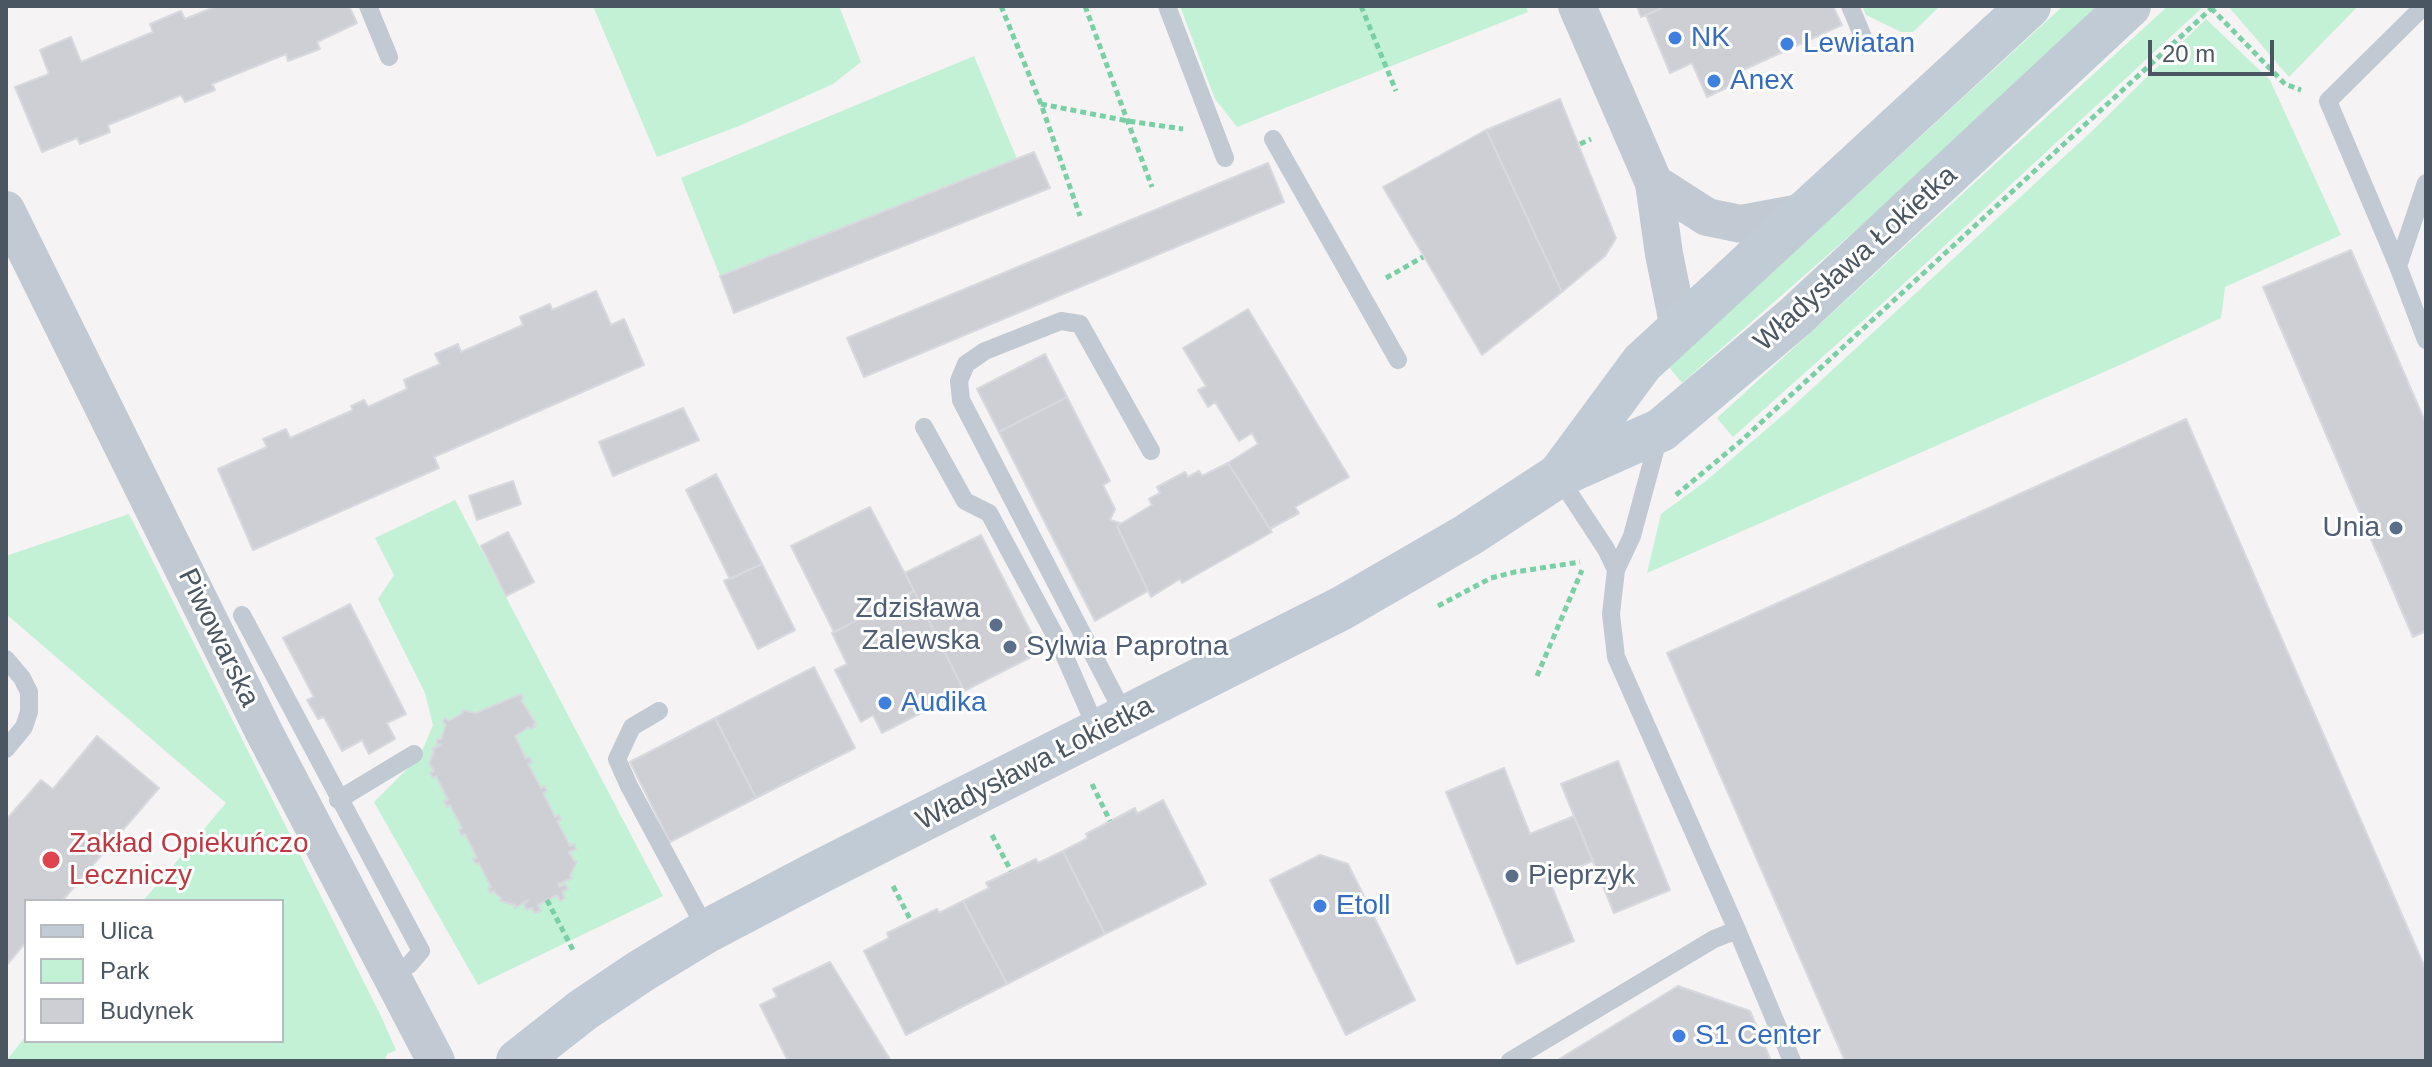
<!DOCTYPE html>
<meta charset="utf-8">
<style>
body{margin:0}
#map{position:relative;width:2432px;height:1067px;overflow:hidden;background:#f5f3f3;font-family:Arial,sans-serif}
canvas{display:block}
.frame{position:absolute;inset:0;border:8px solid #4a5661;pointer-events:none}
.legend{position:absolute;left:24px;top:899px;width:260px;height:144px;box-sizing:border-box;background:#fff;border:2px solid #b7bbc0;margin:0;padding:10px 14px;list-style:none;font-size:24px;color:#4a5661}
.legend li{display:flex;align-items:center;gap:16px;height:40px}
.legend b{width:40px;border:2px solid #b7bbc0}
.scale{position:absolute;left:2148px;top:40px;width:126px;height:36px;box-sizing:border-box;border:4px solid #4a5661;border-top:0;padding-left:10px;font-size:24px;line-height:28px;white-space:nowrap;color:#4a5661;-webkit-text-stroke:6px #fff;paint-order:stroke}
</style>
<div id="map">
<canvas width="2432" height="1067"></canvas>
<div class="frame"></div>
<ul class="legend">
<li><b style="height:10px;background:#c1cbd6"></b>Ulica</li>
<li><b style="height:22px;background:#c3f1d5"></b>Park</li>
<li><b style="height:22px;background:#cdcfd5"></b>Budynek</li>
</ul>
<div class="scale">20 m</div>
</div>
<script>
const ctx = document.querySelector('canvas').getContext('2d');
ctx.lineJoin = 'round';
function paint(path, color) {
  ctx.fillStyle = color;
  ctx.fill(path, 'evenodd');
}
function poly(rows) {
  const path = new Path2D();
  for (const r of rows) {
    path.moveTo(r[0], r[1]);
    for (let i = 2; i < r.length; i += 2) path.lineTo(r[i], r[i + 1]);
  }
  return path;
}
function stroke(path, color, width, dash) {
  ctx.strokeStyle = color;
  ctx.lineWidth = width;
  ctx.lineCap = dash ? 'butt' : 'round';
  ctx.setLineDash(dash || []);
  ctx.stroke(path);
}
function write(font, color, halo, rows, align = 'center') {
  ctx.font = font + ' Arial,sans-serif';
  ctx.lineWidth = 6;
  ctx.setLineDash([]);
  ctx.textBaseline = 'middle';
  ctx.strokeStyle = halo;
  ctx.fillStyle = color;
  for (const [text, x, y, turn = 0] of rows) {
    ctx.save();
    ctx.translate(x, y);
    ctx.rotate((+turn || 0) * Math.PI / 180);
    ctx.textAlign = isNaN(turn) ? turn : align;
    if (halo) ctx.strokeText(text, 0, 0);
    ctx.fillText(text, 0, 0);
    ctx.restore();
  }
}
paint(poly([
 [593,6,839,6,861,62,833,84,739,126,657,157],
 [1180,6,1526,6,1528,12,1237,127,1215,99],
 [1862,6,1940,6,1913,32,1901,32,1866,15],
 [2063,6,2097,6,1948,149,1682,383,1669,367],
 [2168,6,2204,6,1885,301,1733,437,1717,418],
 [2228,6,2358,6,2289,77],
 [2206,19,2270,80,2341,235,2225,287,2221,318,2122,364,1647,573,1661,514,1706,481,1790,409,2092,131],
 [974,56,1017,159,720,276,681,178],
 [455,500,663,896,478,985,374,802,420,756,433,725,425,693,378,599,394,575,375,538],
 [129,514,380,1014,396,1050,387,1054,385,1061,6,1061,26,1036,26,1041,282,1041,282,901,143,901,226,803,6,614,6,556]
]), '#c3f1d5');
const building = poly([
 [217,6,349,6,357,23,317,42,320,49,288,61,286,54,212,84,215,90,185,102,181,95,108,125,110,132,80,144,77,138,42,152,15,87,49,74,40,50,71,37,81,62,153,32,150,24,181,11,185,19,217,6],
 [1637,6,1667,6,1641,17,1637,6],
 [1667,6,1833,6,1842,25,1741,71,1745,79,1707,97,1692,63,1670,73,1646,15,1667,6],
 [1560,99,1616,238,1605,256,1562,292,1486,130,1560,99],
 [1486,130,1562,292,1482,355,1383,187,1486,130],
 [1034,152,1050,188,734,313,720,276,1034,152],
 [1268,163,1284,202,864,377,847,338,1268,163],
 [2351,250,2426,424,2426,631,2413,637,2263,287,2351,250],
 [596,291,611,325,624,319,644,365,434,457,439,468,253,550,218,469,267,447,263,439,286,429,290,438,353,410,351,406,364,400,368,407,407,389,404,380,440,364,435,354,458,344,461,352,523,325,520,317,550,304,552,310,596,291],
 [1248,309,1349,477,1295,507,1299,513,1270,529,1228,463,1258,444,1252,433,1239,441,1215,402,1208,407,1198,390,1206,386,1183,348,1248,309],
 [1045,354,1067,397,999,432,977,389,1045,354],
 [1067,397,1110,481,1103,485,1115,509,1110,520,1120,523,1117,526,1148,591,1095,621,999,432,1067,397],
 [683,408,699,440,613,476,599,442,683,408],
 [2186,419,2426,970,2426,1061,1845,1061,1667,653,2186,419],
 [1228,463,1272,532,1182,583,1180,579,1151,597,1117,526,1152,505,1149,499,1160,493,1157,487,1185,472,1188,477,1199,471,1202,476,1228,463],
 [716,474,762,564,730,579,686,490,716,474],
 [513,481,521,504,477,520,469,496,513,481],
 [870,507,914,591,834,632,791,546,870,507],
 [508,532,534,582,506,596,481,546,508,532],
 [981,535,1041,652,964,691,905,573,981,535],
 [762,564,795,630,758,649,724,581,762,564],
 [914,591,964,691,882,733,873,715,861,722,835,670,847,664,832,633,914,591],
 [350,604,406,714,387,723,395,739,369,754,362,740,342,751,324,717,318,719,307,700,314,697,283,638,350,604],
 [814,667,855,748,756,798,715,718,814,667],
 [521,694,523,698,521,700,536,724,533,725,535,727,530,729,529,727,515,736,526,759,529,757,532,762,528,764,541,788,544,786,547,791,543,793,555,817,559,815,561,820,557,821,570,846,574,844,576,849,569,852,574,861,577,861,570,876,573,878,558,884,560,887,565,884,568,889,562,892,565,898,560,901,557,895,538,905,541,911,535,913,532,908,527,910,524,905,528,900,515,908,515,905,500,901,501,898,493,891,490,893,488,888,491,887,479,863,476,864,473,859,477,858,465,834,461,835,459,830,462,828,450,805,447,807,444,801,448,800,436,776,433,778,430,773,434,771,429,763,434,751,432,749,442,745,437,744,437,739,441,739,446,725,443,722,445,718,449,721,463,713,462,710,476,713,521,694],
 [715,718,756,798,670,842,630,762,715,718],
 [97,736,159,788,62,901,26,901,26,942,6,966,6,820,41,780,53,789,97,736],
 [1618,761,1670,890,1614,913,1561,784,1618,761],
 [1504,768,1530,834,1574,816,1593,861,1549,879,1574,941,1517,964,1446,792,1504,768],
 [1163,800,1206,884,1105,934,1063,851,1088,838,1086,834,1135,808,1137,814,1163,800],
 [1063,851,1105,934,1007,984,963,901,989,888,986,883,1036,859,1038,863,1063,851],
 [1320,855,1348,864,1415,1000,1346,1035,1270,880,1320,855],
 [963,901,1007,984,906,1035,864,951,889,938,887,933,937,909,939,913,963,901],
 [830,962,891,1061,788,1061,760,1005,777,997,773,989,830,962],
 [1678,986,1750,1011,1771,1061,1556,1061,1678,986]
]);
paint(building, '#cdcfd5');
stroke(building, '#d7d9de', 2);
stroke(poly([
 [1001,6,1041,104,1080,216],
 [1085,6,1152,187],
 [1361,6,1396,91],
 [2211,8,2285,84,2301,90],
 [1041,104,1128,121,1183,129],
 [1580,144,1591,139],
 [1386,278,1423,257],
 [1676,495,1741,441,2214,6],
 [1438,606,1491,578,1515,572,1580,562],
 [1537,676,1582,570],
 [1092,784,1110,821],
 [992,835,1011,871],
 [893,886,911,921],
 [547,900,574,952]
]), '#7ad0a6', 5, [6, 4]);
stroke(poly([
 [368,6,389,57],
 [1167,6,1225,158],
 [1850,6,1866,44],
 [2424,6,2328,101,2398,266,2426,340],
 [1273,139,1398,360],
 [2398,266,2426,183],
 [924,427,965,501,989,513,1058,641,1098,732],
 [1558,476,1606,549,1616,570],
 [242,615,421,951,409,965,391,975],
 [6,659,22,678,29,692,29,712,24,727,6,749],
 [659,711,632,727,617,759,629,786,707,931],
 [1126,718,961,400,959,381,966,364,985,351,1061,321,1080,324,1151,451],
 [338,800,414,754],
 [1737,930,1792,1061],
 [1510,1061,1714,939,1737,930,1616,657,1611,614,1616,570,1632,536,1659,436]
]), '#c1cad2', 18);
stroke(poly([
 [1577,6,1654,183,1664,254,1679,328],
 [1654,183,1707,217,1741,224,1806,212],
 [6,210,265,734,436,1061]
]), '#c1cad2', 38);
stroke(poly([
 [1560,474,1642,363,2029,6],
 [518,1061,583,1010,641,971,707,931,821,871,1342,608,1468,535,1558,476,1661,430,1795,317,2129,6]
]), '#c1cbd6', 44);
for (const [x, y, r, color] of [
 [1675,38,8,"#3f7fe0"],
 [1787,44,8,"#3f7fe0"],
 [1714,81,8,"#3f7fe0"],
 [2396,528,8,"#5c6f8a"],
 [996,625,8,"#5c6f8a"],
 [1010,647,8,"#5c6f8a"],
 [885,703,8,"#3f7fe0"],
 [51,860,10,"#e0444e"],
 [1512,876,8,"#5c6f8a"],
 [1320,906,8,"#3f7fe0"],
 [1679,1036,8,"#3f7fe0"]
]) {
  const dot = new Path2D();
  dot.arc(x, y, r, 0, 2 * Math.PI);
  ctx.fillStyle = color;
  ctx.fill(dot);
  stroke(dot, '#fff', 3);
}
write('28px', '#366cbe', '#fff', [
 ["NK",1691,38],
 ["Lewiatan",1803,44],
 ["Anex",1730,81],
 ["Audika",901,703],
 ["Etoll",1336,906],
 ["S1 Center",1695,1036]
], 'left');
write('28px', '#4a5661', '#fff', [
 ["Władysława Łokietka",1856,259,-42],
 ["Piwowarska",218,638,64],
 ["Władysława Łokietka",1035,764,-27]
]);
write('28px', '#4e5e75', '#fff', [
 ["Unia",2380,528],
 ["Zdzisława",980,609],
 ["Zalewska",980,641],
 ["Sylwia Paprotna",1026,647,"left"],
 ["Pieprzyk",1528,876,"left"]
], 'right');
write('28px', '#be3a42', '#fff', [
 ["Zakład Opiekuńczo",69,844],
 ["Leczniczy",69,876]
], 'left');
</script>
